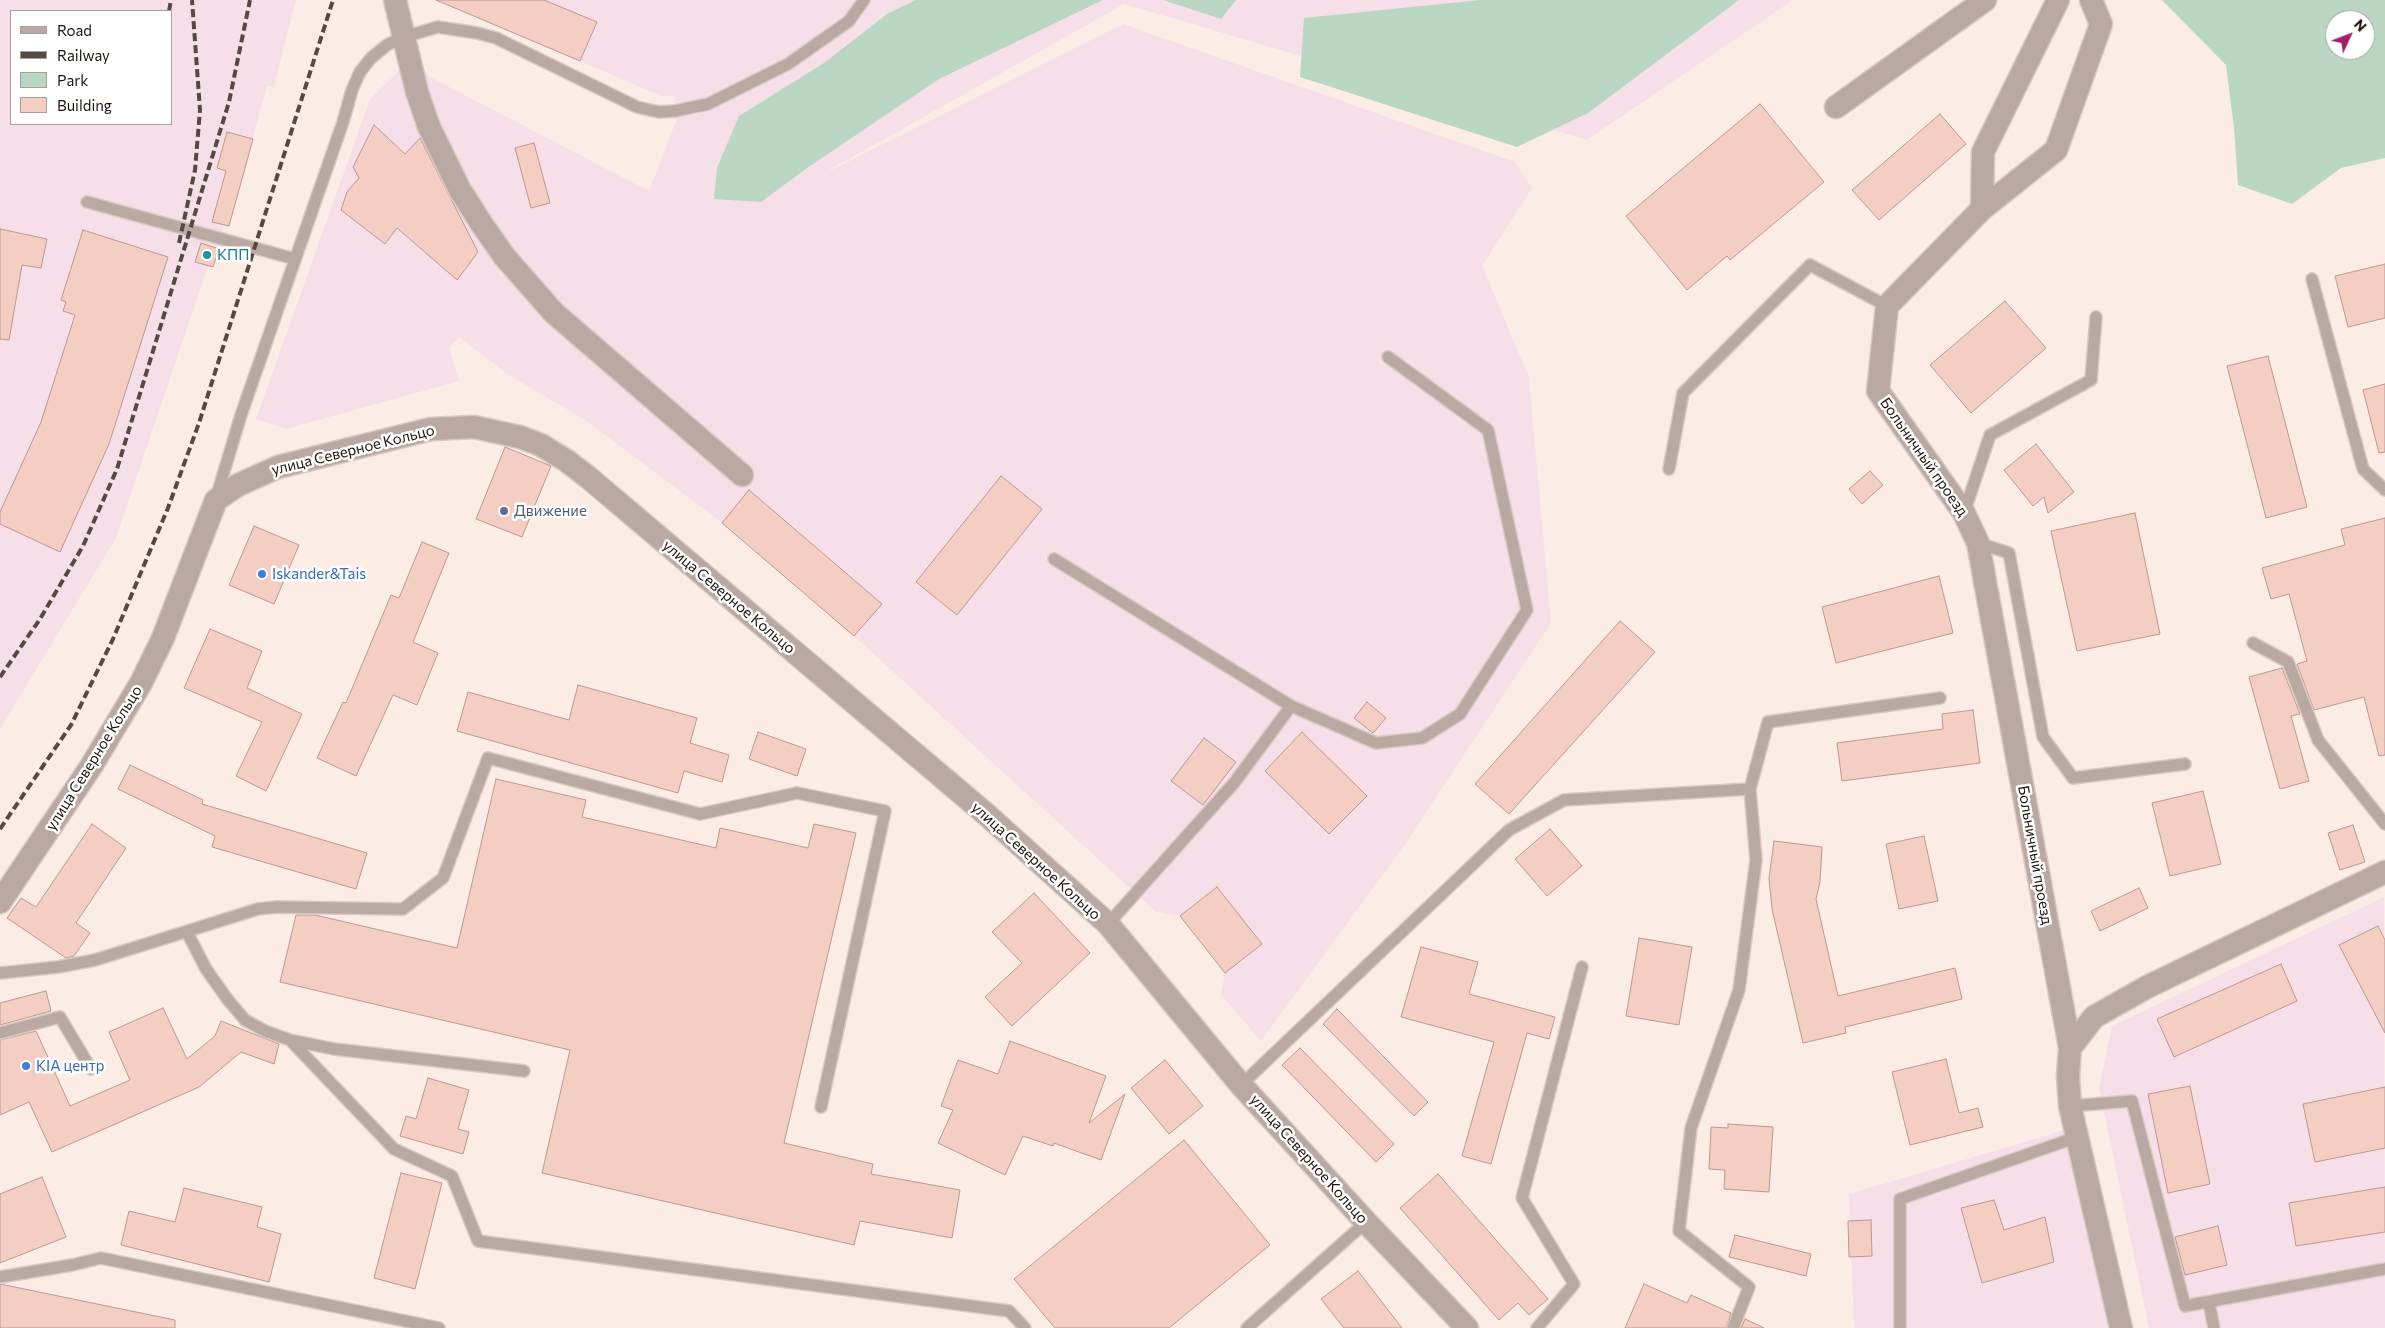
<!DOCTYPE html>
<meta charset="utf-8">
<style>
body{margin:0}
#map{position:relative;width:2385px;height:1328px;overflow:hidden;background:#fbede5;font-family:Commissioner,sans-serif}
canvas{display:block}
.legend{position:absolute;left:10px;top:10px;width:162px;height:115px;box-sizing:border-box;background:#fff;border:1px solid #a5a19e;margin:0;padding:6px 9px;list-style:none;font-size:15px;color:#1f130d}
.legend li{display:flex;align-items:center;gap:10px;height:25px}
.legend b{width:25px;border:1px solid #a5a19e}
.north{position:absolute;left:2325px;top:10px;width:50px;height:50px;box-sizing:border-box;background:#fff;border:1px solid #a5a19e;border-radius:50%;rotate:47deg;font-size:14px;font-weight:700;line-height:20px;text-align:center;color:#1f130d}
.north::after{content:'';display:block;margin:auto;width:18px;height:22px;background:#a51e67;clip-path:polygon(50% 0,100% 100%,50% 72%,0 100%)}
</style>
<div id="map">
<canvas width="2385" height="1328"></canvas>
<ul class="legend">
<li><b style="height:6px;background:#b9a9a2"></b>Road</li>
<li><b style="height:6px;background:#564943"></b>Railway</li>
<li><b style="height:14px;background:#b9d7c2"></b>Park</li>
<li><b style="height:14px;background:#f4cec3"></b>Building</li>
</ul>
<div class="north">N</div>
</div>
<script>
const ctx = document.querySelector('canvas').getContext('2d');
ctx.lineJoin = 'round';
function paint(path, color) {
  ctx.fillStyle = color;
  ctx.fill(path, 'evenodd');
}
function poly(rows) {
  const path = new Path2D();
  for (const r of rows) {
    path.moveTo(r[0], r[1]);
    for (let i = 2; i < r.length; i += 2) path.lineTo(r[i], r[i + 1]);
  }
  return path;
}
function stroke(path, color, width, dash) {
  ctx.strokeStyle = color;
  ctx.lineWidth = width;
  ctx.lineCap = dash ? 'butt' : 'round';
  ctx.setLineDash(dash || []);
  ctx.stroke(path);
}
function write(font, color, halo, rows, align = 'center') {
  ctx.font = font + ' Commissioner,sans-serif';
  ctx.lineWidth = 5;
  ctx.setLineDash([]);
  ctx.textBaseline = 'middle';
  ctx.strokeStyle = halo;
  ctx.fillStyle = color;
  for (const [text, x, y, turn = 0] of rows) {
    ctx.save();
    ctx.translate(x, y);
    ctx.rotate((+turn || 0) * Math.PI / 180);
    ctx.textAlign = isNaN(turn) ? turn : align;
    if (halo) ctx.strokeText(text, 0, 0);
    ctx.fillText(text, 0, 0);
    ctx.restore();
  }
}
paint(poly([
 [0,0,296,0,274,87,267,86,229,226,224,225,213,268,208,266,116,538,0,729],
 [11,11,171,11,171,124,11,124],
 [439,0,1793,0,1587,140,1124,4,817,177,1123,24,1515,162,1532,188,1482,266,1529,377,1551,623,1406,843,1261,1041,1221,995,1225,973,1180,916,1156,912,854,636,722,523,582,418,507,374,459,337,449,348,459,381,286,429,256,419,370,99,410,60,432,78,649,191,676,121,674,95,663,97],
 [2384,897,2385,1328,2149,1328,2099,1088,2112,1026],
 [2068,1129,2113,1328,1854,1328,1849,1194]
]), '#f7dfe9');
paint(poly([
 [916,0,1103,0,939,79,807,168,761,202,714,199,717,168,739,116,824,63,887,14],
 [1163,0,1236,0,1221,19],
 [1480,0,1739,0,1588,113,1517,147,1300,77,1304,18],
 [2162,0,2385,0,2385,158,2341,168,2292,204,2238,185,2234,128,2226,65],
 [2335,20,2365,20,2365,50,2335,50]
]), '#b9d7c2');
const building = poly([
 [436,0,544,0,597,22,580,61,436,0],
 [1760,104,1824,182,1730,260,1727,256,1687,290,1626,216,1760,104],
 [1940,114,1966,144,1879,220,1852,190,1940,114],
 [374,125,405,154,420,138,478,252,457,280,397,228,385,244,341,210,347,192,359,178,353,167,374,125],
 [227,132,253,139,229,226,212,222,226,171,217,168,227,132],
 [534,143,550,203,531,208,515,148,534,143],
 [0,229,47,239,41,268,22,265,9,340,0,339,0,229],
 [83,230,168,257,109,444,60,552,0,524,0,512,41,422,75,315,63,311,66,302,61,300,83,230],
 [201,243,219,249,213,267,195,262,201,243],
 [2385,264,2385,318,2348,327,2335,276,2385,264],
 [2005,301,2046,348,1971,413,1930,365,2005,301],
 [2268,356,2307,507,2266,518,2227,366,2268,356],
 [2385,384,2385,452,2379,453,2363,390,2385,384],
 [2036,444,2074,492,2048,513,2044,497,2033,506,2004,470,2036,444],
 [505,447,551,466,522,537,476,519,505,447],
 [1870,471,1883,485,1862,504,1849,489,1870,471],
 [1001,476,1042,509,957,615,916,582,1001,476],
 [749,490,882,604,854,636,722,523,749,490],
 [2135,513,2160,634,2077,651,2051,531,2135,513],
 [2385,518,2385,755,2379,756,2364,697,2314,710,2297,664,2307,661,2289,594,2271,599,2262,568,2345,545,2341,529,2385,518],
 [254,526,299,545,274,604,229,585,254,526],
 [422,542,449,553,413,642,438,653,417,705,393,695,356,776,317,758,343,702,346,703,391,595,399,598,422,542],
 [1939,576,1953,633,1836,663,1822,607,1939,576],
 [1620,621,1655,652,1509,814,1475,784,1620,621],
 [210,629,262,651,247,688,302,714,266,791,236,776,262,722,184,688,210,629],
 [2282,668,2300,714,2291,716,2309,781,2280,789,2249,677,2282,668],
 [578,685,697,718,690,743,729,755,722,782,684,771,678,793,457,731,468,692,569,720,578,685],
 [1367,702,1386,718,1373,733,1354,718,1367,702],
 [1973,710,1980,763,1842,781,1837,743,1943,729,1942,714,1973,710],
 [758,732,806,749,797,776,749,759,758,732],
 [1302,732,1367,796,1329,834,1265,771,1302,732],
 [1204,738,1236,762,1203,805,1171,781,1204,738],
 [130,765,203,800,202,804,367,853,356,889,212,847,215,836,118,789,130,765],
 [496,779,586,800,582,817,716,848,720,828,808,848,814,824,856,833,784,1143,873,1164,871,1174,960,1190,952,1238,860,1221,854,1245,542,1173,570,1050,280,982,296,915,315,915,457,948,496,779],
 [2203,791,2221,864,2170,876,2152,803,2203,791],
 [92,824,126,848,76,923,90,933,74,956,66,958,7,918,21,898,36,907,92,824],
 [2353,825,2365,862,2340,870,2328,833,2353,825],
 [1550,829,1582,866,1547,896,1515,859,1550,829],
 [1924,836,1938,901,1899,909,1886,844,1924,836],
 [1774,841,1822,847,1820,882,1816,899,1838,996,1955,968,1962,999,1845,1027,1846,1033,1803,1043,1772,909,1769,878,1774,841],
 [1217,887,1262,944,1225,973,1180,916,1217,887],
 [2139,888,2148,908,2100,931,2091,911,2139,888],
 [1034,893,1090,953,1012,1026,985,997,1022,963,992,932,1034,893],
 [2378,926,2385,940,2385,1033,2339,945,2378,926],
 [1639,938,1692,947,1679,1025,1626,1016,1639,938],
 [1421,947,1478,962,1469,994,1555,1017,1549,1039,1527,1033,1491,1164,1462,1156,1494,1042,1401,1017,1421,947],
 [2281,964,2297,1001,2174,1057,2157,1019,2281,964],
 [46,991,51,1011,0,1025,0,1003,46,991],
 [163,1008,187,1059,215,1036,221,1021,279,1044,274,1064,241,1052,199,1087,52,1152,29,1102,0,1115,0,1040,36,1031,70,1106,130,1080,109,1032,163,1008],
 [1337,1009,1428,1102,1414,1116,1323,1024,1337,1009],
 [1010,1041,1106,1076,1089,1123,1125,1094,1101,1160,1054,1143,1053,1146,1023,1136,1005,1175,938,1143,953,1110,941,1106,958,1060,998,1074,1010,1041],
 [1300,1048,1394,1144,1376,1162,1282,1065,1300,1048],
 [1946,1059,1959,1113,1978,1108,1983,1127,1910,1145,1892,1072,1946,1059],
 [1165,1060,1203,1106,1169,1134,1131,1088,1165,1060],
 [428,1078,469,1090,458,1129,469,1132,463,1154,400,1136,406,1116,416,1119,428,1078],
 [2190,1086,2210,1184,2168,1193,2148,1094,2190,1086],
 [2385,1087,2385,1148,2315,1162,2303,1104,2385,1087],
 [1728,1124,1773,1127,1769,1192,1724,1189,1725,1170,1709,1169,1711,1127,1728,1128,1728,1124],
 [1184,1140,1270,1245,1169,1328,1055,1328,1014,1279,1184,1140],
 [401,1173,442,1183,415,1289,374,1278,401,1173],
 [1438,1174,1548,1299,1529,1315,1518,1303,1499,1320,1400,1208,1438,1174],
 [42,1177,66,1237,0,1263,0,1194,42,1177],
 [2385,1187,2385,1232,2296,1246,2289,1203,2385,1187],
 [184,1188,262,1207,257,1227,281,1234,269,1282,121,1245,129,1211,175,1222,184,1188],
 [1994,1200,2004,1230,2045,1217,2054,1262,1982,1283,1961,1208,1994,1200],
 [1871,1220,1872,1256,1849,1257,1848,1221,1871,1220],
 [2218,1226,2227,1265,2185,1275,2175,1237,2218,1226],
 [1735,1235,1811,1254,1806,1276,1729,1257,1735,1235],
 [1358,1271,1402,1328,1344,1328,1321,1299,1358,1271],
 [0,1284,175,1320,175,1328,0,1328,0,1284],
 [1644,1284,1687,1303,1691,1295,1731,1313,1726,1328,1625,1328,1644,1284],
 [1745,1319,1764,1328,1741,1328,1745,1319]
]);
paint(building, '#f4cec3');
stroke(building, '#bc988e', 1);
const lane = poly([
 [87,202,295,259],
 [2312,279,2363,469,2385,490],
 [1669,469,1683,393,1810,265,1887,306],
 [216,498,241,415,343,122,352,90,360,72,371,58,387,45,403,37,438,27,477,33,496,38,637,107,659,112,675,111,708,104,788,64,849,21,864,0],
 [1964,513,1990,435,2091,380,2096,317],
 [1978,543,2009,553,2043,737,2073,778,2185,764],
 [1054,559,1291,706],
 [2253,643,2288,662,2318,740,2385,824],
 [1108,924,1234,783,1291,706,1376,743,1422,738,1460,714,1527,610,1488,430,1388,357],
 [187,932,206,969,228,1000,245,1020,265,1031,290,1040,334,1049,524,1071],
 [0,973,58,967,95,960,258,909,276,907,403,909,443,878,488,758,700,814,797,793,885,811,821,1107],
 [0,1033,60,1017,91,1069],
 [290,1040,394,1149,452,1176,478,1241,1009,1311,1025,1328],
 [1241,1085,1509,830,1564,800,1750,789,1768,722,1940,698],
 [2070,1106,2132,1101,2185,1306,2385,1269],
 [0,1277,72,1265,101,1258,439,1328],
 [2209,1303,2214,1328],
 [1247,1328,1366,1222],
 [1537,1328,1574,1284,1522,1198,1582,967],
 [1733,1328,1749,1287,1679,1231,1691,1128,1739,990,1756,860,1750,789],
 [1900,1328,1900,1199,2077,1137]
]);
const street = poly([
 [395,0,417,92,429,127,460,190,481,223,504,256,554,313,742,475],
 [2091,0,2101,24,2056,150,1982,209,1887,306,1878,391,1964,513,1978,543,2070,1048,2068,1076,2070,1106,2121,1328],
 [1836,107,1985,0],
 [1982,209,1983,152,2058,0],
 [0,902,92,765,141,683,163,638,216,500,238,485,278,467,431,429,474,427,520,437,541,445,567,461,589,478,987,815,1108,924,1241,1085,1366,1222,1467,1328],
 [2070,1048,2094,1017,2147,987,2385,872]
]);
stroke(lane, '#d8cac2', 14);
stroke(street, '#d8cac2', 25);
stroke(lane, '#b9a9a2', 11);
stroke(street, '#b9a9a2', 22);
stroke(poly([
 [169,11,171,0],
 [179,243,195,170,200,110,192,0],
 [0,677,40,619,83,546,117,469,229,102,250,0],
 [0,829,71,725,113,639,168,508,199,423,333,0]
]), '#564943', 4, [8, 4]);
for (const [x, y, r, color] of [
 [207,255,5,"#0f9aa8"],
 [504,511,5,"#5c6f8a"],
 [262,574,5,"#3f7fe0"],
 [26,1066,5,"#3f7fe0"]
]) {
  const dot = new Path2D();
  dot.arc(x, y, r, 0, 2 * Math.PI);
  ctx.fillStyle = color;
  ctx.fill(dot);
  stroke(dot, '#fff', 2);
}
write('15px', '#0d838f', '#fff', [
 ["КПП",217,255]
], 'left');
write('15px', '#1f130d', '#fff', [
 ["улица Северное Кольцо",353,450,-14],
 ["Больничный проезд",1924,457,55],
 ["улица Северное Кольцо",729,597,40],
 ["улица Северное Кольцо",94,758,-58],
 ["Больничный проезд",2035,855,80],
 ["улица Северное Кольцо",1036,861,42],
 ["улица Северное Кольцо",1309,1159,48]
]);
write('15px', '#4e5e75', '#fff', [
 ["Движение",514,511]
], 'left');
write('15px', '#366cbe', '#fff', [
 ["Iskander&Tais",272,574],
 ["KIA центр",36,1066]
], 'left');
</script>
